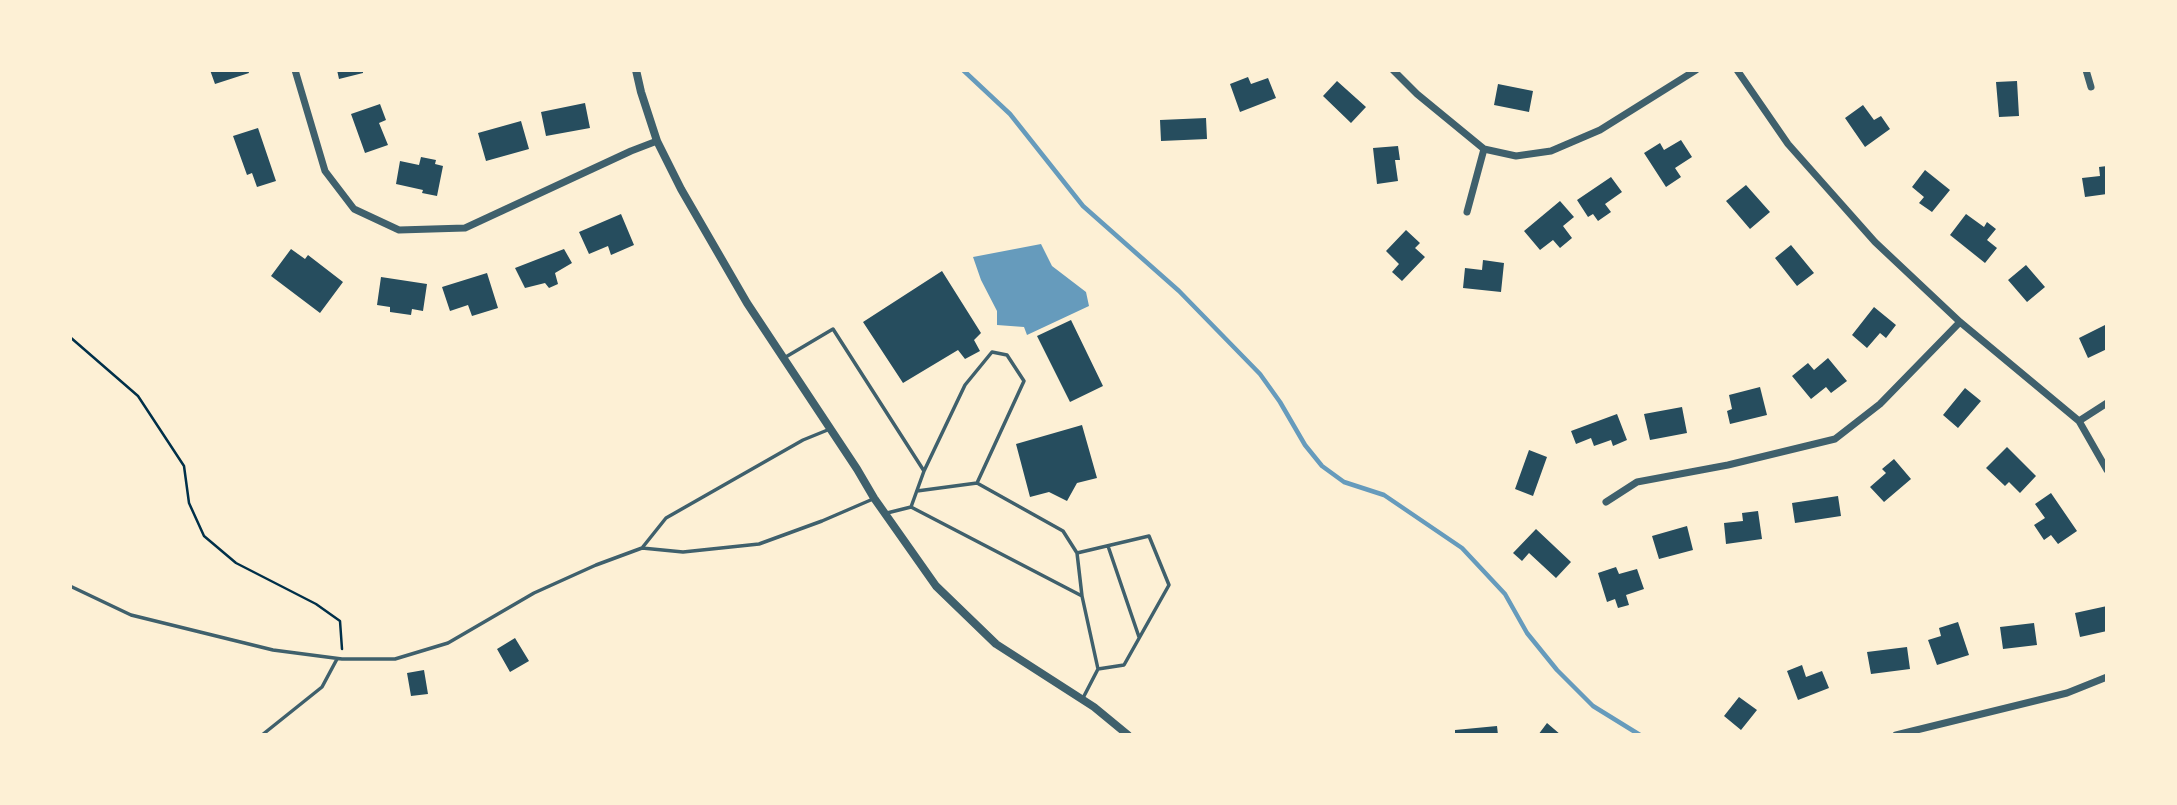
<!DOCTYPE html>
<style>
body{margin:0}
#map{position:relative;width:2177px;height:805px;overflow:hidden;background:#fdf0d5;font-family:"Varela Round",sans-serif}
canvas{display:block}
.frame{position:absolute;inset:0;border:72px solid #fdf0d5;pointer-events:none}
</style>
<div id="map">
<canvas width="2177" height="805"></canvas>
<div class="frame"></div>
</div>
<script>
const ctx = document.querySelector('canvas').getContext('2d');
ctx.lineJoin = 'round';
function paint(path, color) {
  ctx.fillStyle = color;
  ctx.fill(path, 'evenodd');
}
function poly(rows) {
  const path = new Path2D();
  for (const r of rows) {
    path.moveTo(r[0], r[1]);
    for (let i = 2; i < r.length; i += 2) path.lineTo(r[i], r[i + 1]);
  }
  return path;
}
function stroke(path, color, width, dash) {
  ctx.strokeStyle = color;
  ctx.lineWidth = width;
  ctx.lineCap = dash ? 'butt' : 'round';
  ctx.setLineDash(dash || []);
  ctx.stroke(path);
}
paint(poly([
 [1041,244,1052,266,1086,292,1089,306,1027,335,1024,327,997,325,997,311,981,280,973,257]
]), '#669bbc');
stroke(poly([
 [963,70,1010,114,1083,206,1179,291,1260,374,1280,402,1305,445,1322,466,1344,482,1384,495,1462,548,1505,594,1527,633,1557,670,1593,706,1640,735]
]), '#669bbc', 4.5);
paint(poly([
 [210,70,248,70,249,73,215,84],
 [337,70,363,70,363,73,339,79],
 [1248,77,1251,84,1268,78,1276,98,1240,112,1230,84],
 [1337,81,1366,107,1351,123,1323,96],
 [2017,81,2019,116,1999,117,1996,82],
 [1498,84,1533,91,1529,112,1494,105],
 [585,103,590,128,546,136,541,112],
 [380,104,386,120,379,123,388,145,365,153,351,114],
 [1863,105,1874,120,1881,116,1890,129,1865,147,1845,118],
 [1206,118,1207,139,1161,141,1160,120],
 [521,121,529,149,486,161,478,133],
 [258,128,276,181,257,187,252,173,247,175,233,136],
 [1681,140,1692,157,1675,168,1681,177,1666,187,1644,153,1660,143,1664,150],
 [1398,146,1400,160,1395,160,1398,181,1377,184,1373,148],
 [421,157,436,160,435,164,443,166,437,196,422,193,423,190,396,184,400,161,419,165],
 [2107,166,2107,194,2085,197,2082,178,2100,176,2099,167],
 [1925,170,1950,190,1932,212,1919,203,1924,197,1912,187],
 [1611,177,1622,192,1605,204,1611,212,1598,221,1593,214,1588,217,1577,200],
 [1746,185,1770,212,1750,229,1726,201],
 [1560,201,1574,217,1563,226,1572,238,1560,248,1553,240,1540,250,1524,231],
 [621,214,634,245,611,255,608,246,589,254,579,232],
 [1966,214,1984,227,1987,222,1996,229,1987,240,1997,248,1985,263,1950,235],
 [1406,230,1420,243,1415,248,1425,257,1402,281,1392,272,1399,264,1386,251],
 [1791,245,1814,273,1797,286,1775,258],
 [291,249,305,259,308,255,343,282,320,313,271,276],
 [564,249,572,263,555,273,558,284,549,288,545,283,525,288,515,268],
 [1483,260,1504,263,1501,292,1463,288,1465,268,1482,270],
 [2026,265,2045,287,2027,302,2008,280],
 [942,271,981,333,974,340,980,351,965,359,958,350,903,383,863,322],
 [487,273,498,308,472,316,468,305,450,311,442,287],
 [381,277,427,284,423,311,412,309,411,315,390,312,390,307,377,305],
 [1874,307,1896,325,1886,338,1880,333,1867,348,1852,335],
 [1071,320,1103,386,1070,402,1037,336],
 [2107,324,2107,349,2088,358,2079,338],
 [1828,358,1847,381,1831,393,1826,387,1811,399,1792,376,1808,363,1814,370],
 [1760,387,1767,415,1730,424,1727,411,1732,409,1729,395],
 [1965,388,1981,401,1958,428,1943,415],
 [1682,407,1687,433,1650,440,1644,414],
 [1617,414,1627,440,1613,446,1611,440,1594,446,1591,438,1576,444,1571,431],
 [1082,425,1097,478,1077,483,1067,501,1049,492,1030,497,1016,444],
 [2007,447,2036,476,2020,493,2009,482,2005,486,1986,468],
 [1529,450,1547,457,1533,496,1515,489],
 [1894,459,1911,479,1884,502,1870,487,1886,473,1882,469],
 [2051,493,2077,531,2058,544,2051,535,2044,540,2034,525,2045,518,2035,504],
 [1838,496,1841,516,1795,523,1792,503],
 [1758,511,1762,539,1726,544,1724,523,1743,521,1742,513],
 [1687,526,1693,550,1659,559,1652,536],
 [1536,529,1571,562,1556,578,1529,553,1522,561,1513,553],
 [1616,567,1619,574,1637,569,1644,589,1626,595,1629,605,1618,608,1615,599,1607,602,1598,573],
 [2107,606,2107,631,2080,637,2075,613],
 [1958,622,1969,655,1937,665,1928,640,1941,636,1939,628],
 [2034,623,2037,645,2003,649,2000,627],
 [515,638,529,661,510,672,497,649],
 [1907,647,1910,669,1871,674,1867,652],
 [1802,665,1806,677,1822,671,1829,688,1798,700,1787,671],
 [424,670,428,694,411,696,407,673],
 [1739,697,1757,710,1741,730,1724,716],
 [1547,723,1561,735,1538,735],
 [1497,726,1498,735,1455,735,1455,730]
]), '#264d5e');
stroke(poly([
 [70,337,138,396,184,466,189,503,204,536,236,563,316,604,340,621,342,649]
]), '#003049', 2.5);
stroke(poly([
 [784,358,833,329,924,471,911,507],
 [924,471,965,385,992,352,1007,355,1024,381,977,483],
 [917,491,977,483,1063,531,1077,553],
 [887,513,911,507,1082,596,1098,669,1083,698],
 [1108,546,1139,637],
 [642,548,666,518,803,440,830,429],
 [70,586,131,615,273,650,342,659,395,659,448,643,534,593,596,565,642,548,683,552,759,544,822,521,873,499],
 [1082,596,1077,553,1149,536,1169,585,1124,665,1098,669],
 [262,735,322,687,337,659]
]), '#3f606c', 3.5);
stroke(poly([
 [295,70,325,171,354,209,399,230,465,228,631,151,657,141],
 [1393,70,1417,94,1484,149,1516,156,1551,151,1600,130,1696,70],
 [1737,70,1788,144,1875,242,1960,322,2079,421,2107,470],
 [2086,70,2091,87],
 [1467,212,1484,149],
 [2079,421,2107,403],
 [1606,502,1637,482,1728,465,1835,439,1880,404,1960,322],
 [1896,735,2067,693,2107,677]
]), '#3f606c', 7);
stroke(poly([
 [636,70,641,92,657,141,681,189,747,303,857,469,874,498,936,586,996,644,1094,707,1128,735]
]), '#3f606c', 8);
</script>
